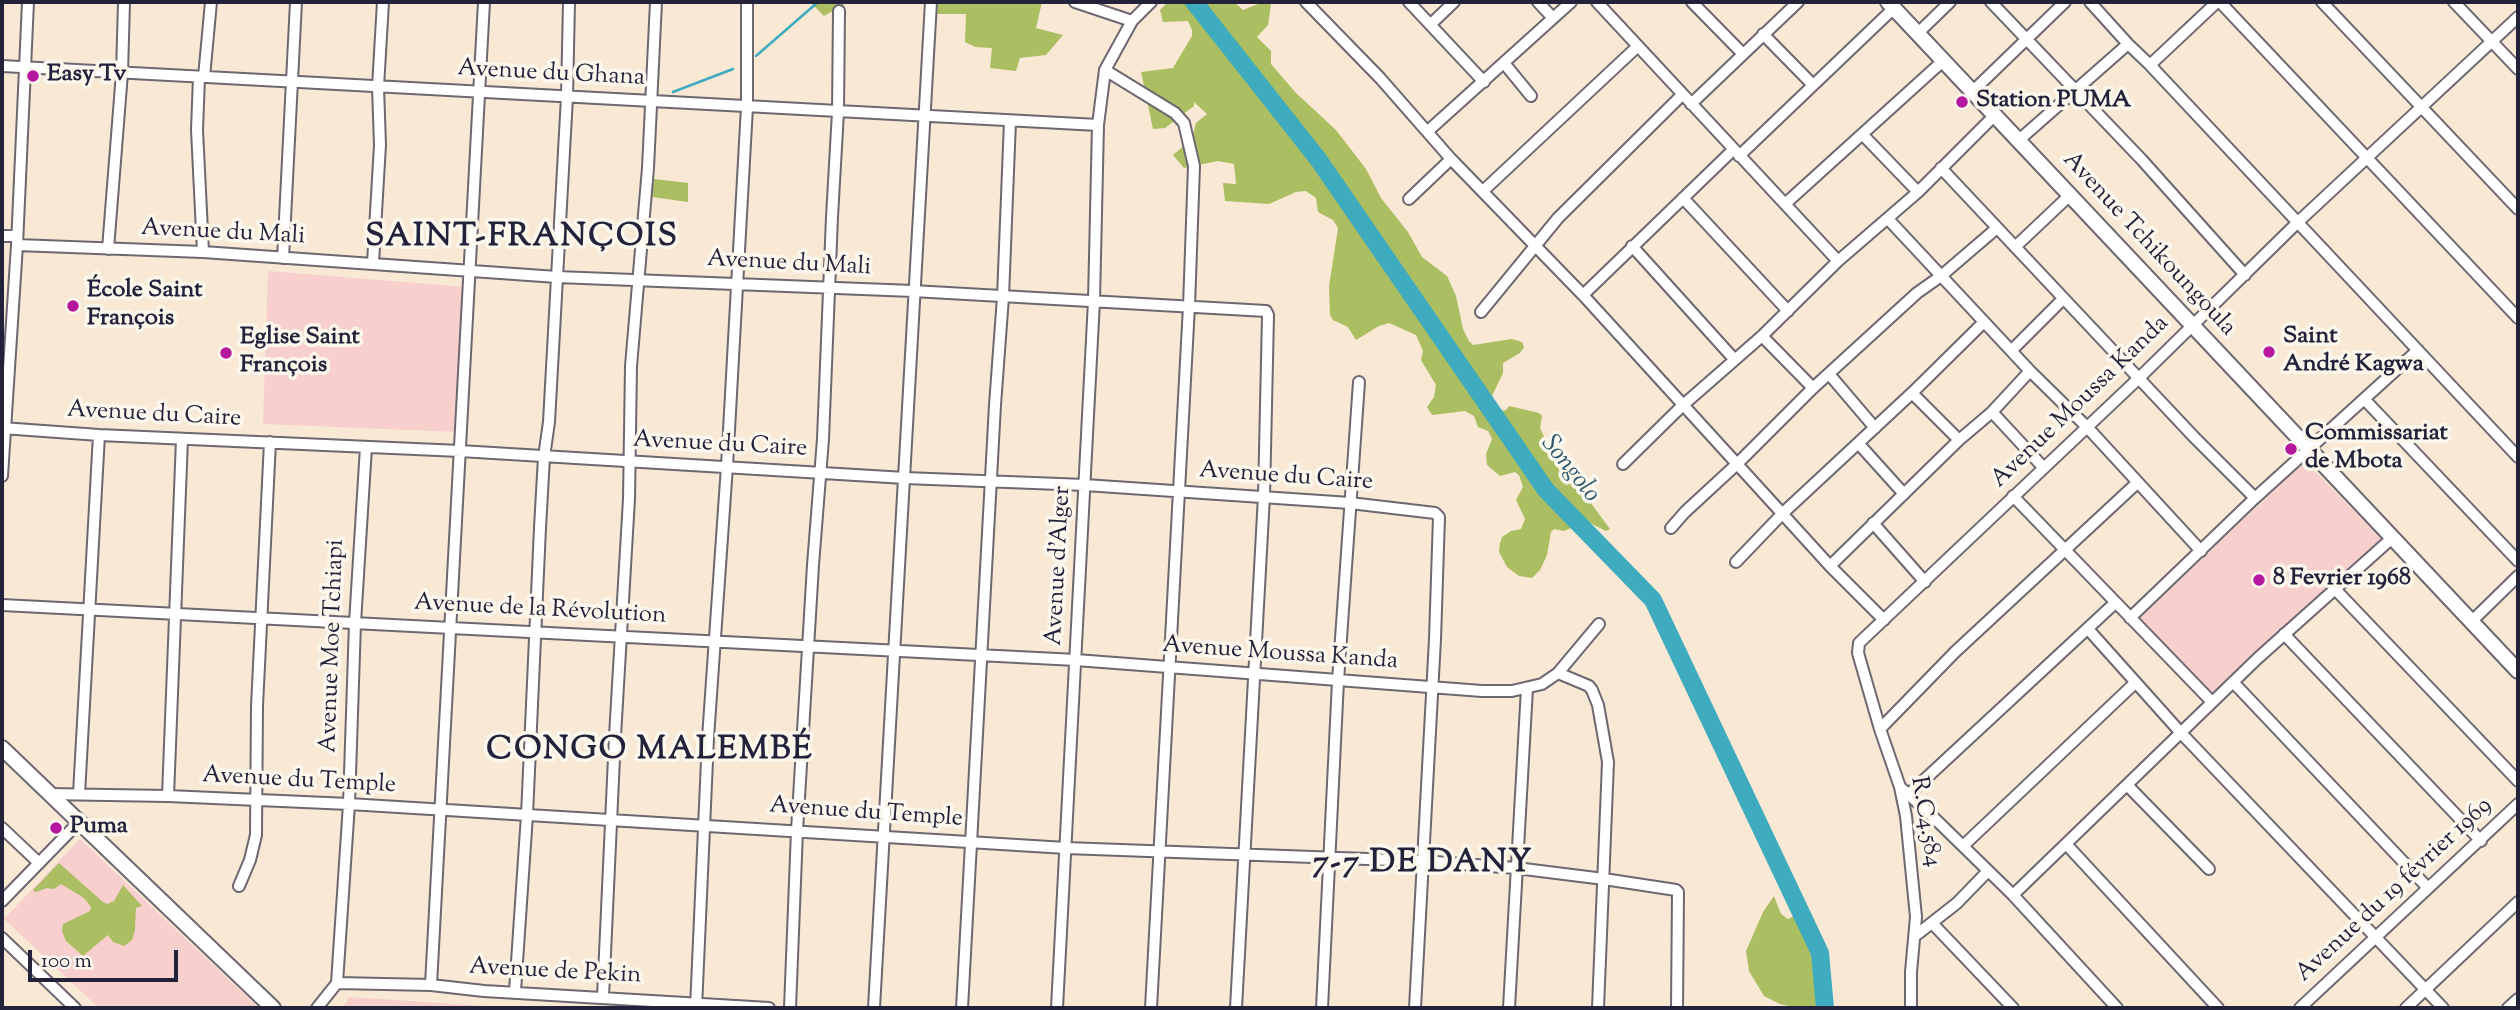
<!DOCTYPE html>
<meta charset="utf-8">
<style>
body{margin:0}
#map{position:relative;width:2520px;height:1010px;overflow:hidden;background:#f8e8d4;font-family:"Sorts Mill Goudy",serif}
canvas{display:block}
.frame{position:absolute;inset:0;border:4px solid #22223b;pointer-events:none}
.scale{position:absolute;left:28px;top:950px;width:150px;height:32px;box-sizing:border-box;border:4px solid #22223b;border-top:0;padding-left:9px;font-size:21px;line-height:24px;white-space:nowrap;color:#22223b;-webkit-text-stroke:5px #fbf7ec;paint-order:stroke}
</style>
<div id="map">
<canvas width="2520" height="1010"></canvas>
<div class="frame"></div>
<div class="scale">100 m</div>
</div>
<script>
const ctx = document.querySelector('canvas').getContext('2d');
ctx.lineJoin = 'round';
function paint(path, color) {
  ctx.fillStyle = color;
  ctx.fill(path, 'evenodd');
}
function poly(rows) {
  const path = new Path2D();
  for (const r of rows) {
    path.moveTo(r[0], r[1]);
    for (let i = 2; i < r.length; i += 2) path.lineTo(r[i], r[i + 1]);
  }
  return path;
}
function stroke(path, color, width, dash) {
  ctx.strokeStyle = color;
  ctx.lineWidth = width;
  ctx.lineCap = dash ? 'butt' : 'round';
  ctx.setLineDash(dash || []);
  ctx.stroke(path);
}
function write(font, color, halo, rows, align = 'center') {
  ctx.font = font + ' "Sorts Mill Goudy",serif';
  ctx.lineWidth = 7;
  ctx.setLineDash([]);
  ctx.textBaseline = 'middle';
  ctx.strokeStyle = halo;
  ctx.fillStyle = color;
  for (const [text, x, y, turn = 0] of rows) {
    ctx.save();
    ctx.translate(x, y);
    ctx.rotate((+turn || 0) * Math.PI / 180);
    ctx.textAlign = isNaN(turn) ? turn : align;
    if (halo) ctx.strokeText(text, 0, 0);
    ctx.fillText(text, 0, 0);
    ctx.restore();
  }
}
paint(poly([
 [268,271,466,287,458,432,263,424],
 [2305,461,2383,541,2211,696,2138,620],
 [80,839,259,1008,99,1008,4,919],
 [350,997,514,1008,342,1008]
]), '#f7d0cd');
paint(poly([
 [810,2,848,2,824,16],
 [938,2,1042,2,1036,28,1063,35,1046,55,1020,58,1016,71,990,68,992,48,975,47,965,42,966,14,937,14],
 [1168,2,1234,2,1243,10,1263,2,1271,4,1268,25,1257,37,1271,51,1271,64,1296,93,1336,130,1366,169,1381,198,1408,232,1422,257,1447,276,1456,296,1463,329,1469,341,1473,345,1512,339,1522,342,1524,347,1520,353,1503,363,1503,373,1490,400,1492,405,1501,411,1506,410,1509,406,1539,413,1542,416,1540,428,1554,458,1573,470,1593,506,1610,529,1606,531,1592,524,1552,489,1535,470,1527,451,1509,426,1496,415,1429,311,1412,293,1368,221,1351,200,1341,180,1330,168,1321,150,1296,126,1269,92,1268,103,1288,125,1342,197,1372,240,1382,261,1411,296,1418,311,1503,430,1540,486,1558,509,1581,524,1564,531,1554,529,1551,532,1547,555,1540,570,1532,578,1519,576,1507,567,1499,552,1500,543,1502,537,1511,531,1521,529,1525,519,1516,500,1523,487,1519,475,1515,472,1500,476,1487,465,1486,454,1492,439,1488,431,1478,427,1474,416,1465,411,1432,415,1427,407,1434,397,1436,385,1421,360,1423,351,1416,335,1389,323,1379,326,1356,340,1348,327,1333,320,1330,315,1329,286,1338,228,1333,220,1318,212,1316,198,1306,191,1296,192,1269,204,1225,201,1223,183,1236,184,1234,164,1218,161,1184,168,1173,155,1192,139,1196,123,1207,114,1194,102,1194,106,1165,128,1153,129,1141,72,1173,68,1192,36,1192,30,1188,21,1163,22,1160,10],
 [654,179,688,183,688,202,652,197],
 [59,863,103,902,107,904,114,901,123,885,142,906,136,908,135,930,132,940,124,946,113,942,108,935,83,956,66,941,62,931,63,924,90,911,91,907,84,898,61,884,54,889,47,888,36,892,33,890],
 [1774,896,1781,914,1788,919,1798,914,1816,952,1821,1008,1798,1008,1780,1004,1764,996,1749,971,1746,951,1763,912]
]), '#abbe62');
stroke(poly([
 [756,56,818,2],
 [673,92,733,69]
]), '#3fabbe', 2.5);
stroke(poly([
 [1194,2,1318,159,1546,490,1653,600,1820,953,1825,1008]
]), '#3fabbe', 18);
const minor = poly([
 [1075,2,1132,21],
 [1306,2,1380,78,1451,159,1583,295,1830,566,1884,620],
 [1409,2,1484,82],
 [1538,2,1553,18],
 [1597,2,1838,261],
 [1692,2,1743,54],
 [1991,2,2142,160,2245,275],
 [2090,2,2128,44,2150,65,2518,457],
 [2220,2,2518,318],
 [2322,2,2518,209],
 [2454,2,2518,69],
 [1431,24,1454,2],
 [1918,33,1950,2],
 [1763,34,1813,85],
 [1504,63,1531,96],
 [2150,65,2217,2],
 [2,66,1098,125],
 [1105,70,1175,113,1184,123,1194,166,1189,306,1151,1008],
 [199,77,197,130,203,252],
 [204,77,211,2],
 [1973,91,2065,2],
 [1691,104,1798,2],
 [1428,131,1571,2],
 [1862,134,1918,192],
 [2019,140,2128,44],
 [1739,156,1894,8],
 [1941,168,2194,437,2255,498],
 [1483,191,1638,46],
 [1683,198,1788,311],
 [1409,199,1451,159],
 [1785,204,1944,60],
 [1888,219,2030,371,2087,427,2201,551],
 [2,236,17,236],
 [17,245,203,252,557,277,913,291,1266,311,1268,315,1264,496,1236,1008],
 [1632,246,1734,359],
 [2015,247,2070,195],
 [108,249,122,73,124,2],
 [283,258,296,2],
 [373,263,380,145,378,87,383,2],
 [1583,295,1734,149],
 [1481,312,1558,218,1682,95],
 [1762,336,1813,388],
 [2012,350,2063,299],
 [1829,374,1875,428],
 [1912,393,1959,440],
 [2365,400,2518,561],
 [1992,412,2043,467],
 [2,428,99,435,460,451,905,478,1085,485,1350,503,1435,513,1439,517,1435,639,1415,1008],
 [1858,443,1904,494],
 [1623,464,1682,406,1762,336,1838,261,1918,192,1996,114],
 [2,476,17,245,28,2],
 [2013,496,2212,702],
 [1873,523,1925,582],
 [1671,528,1685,512,1737,464,1813,388,1917,293,1941,276,1997,228],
 [1736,562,1783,513,1912,393,1984,322],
 [1830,566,1959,440,1992,412,2030,371],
 [2334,588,2518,781],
 [2,605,1076,660,1482,691,1512,691,1542,684,1558,673,1599,624],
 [2130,618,2255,498,2418,350],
 [2472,621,2518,576],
 [2088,629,2181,733,2443,1008],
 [2284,634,2481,841],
 [1558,673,1589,686,1592,690,1598,705,1608,762,1598,1008],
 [2233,682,2428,888],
 [1880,729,1955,652,2137,483],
 [2127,785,2209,869],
 [1900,787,1928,812,2013,895,2117,1008],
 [48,794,168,796,349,804,1066,848,1422,861,1516,868,1604,879,1676,890,1678,892,1677,1008],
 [79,794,99,435],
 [1909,794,2115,603],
 [168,796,182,439],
 [2,828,39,863],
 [2066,844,2218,1008],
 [1963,846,2135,683],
 [239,886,250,860,256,835,257,706,270,442],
 [2013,895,2258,658,2391,539],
 [2,901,79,822],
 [1932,923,2013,1008],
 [1915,936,1957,903,1988,871],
 [2,938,75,1008],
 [337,983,431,985,484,991,769,1008],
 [431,985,484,2],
 [515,991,527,815,540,528,544,457,549,422,567,97,569,2],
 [603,997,615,736,629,499,631,366,648,168,656,2],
 [317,1008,337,983,349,804,355,623,366,447],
 [696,1008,708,738,727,466,747,107,747,2],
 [790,1008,797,831,813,565,823,439,832,217,838,112,839,11],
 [874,1008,931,2],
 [962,1008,995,405,1003,297,1010,121],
 [1057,1008,1094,301,1098,125,1105,70,1132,21,1151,2],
 [1322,1008,1338,681,1359,382],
 [1509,1008,1527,688],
 [1911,1008,1911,972,1916,917,1906,816,1900,787,1880,729,1858,653,1859,643,2139,378,2298,222,2518,17],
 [2300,1008,2518,804],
 [2406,1008,2518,902],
 [2508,1008,2518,999]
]);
const tertiary = poly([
 [1888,2,2518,671],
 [2,748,273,1008]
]);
stroke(minor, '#6d6771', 14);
stroke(tertiary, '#6d6771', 18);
stroke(minor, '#fff', 10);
stroke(tertiary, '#fff', 14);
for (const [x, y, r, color] of [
 [33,76,7,"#b5179e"],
 [1962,102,7,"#b5179e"],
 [73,306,7,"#b5179e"],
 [2269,352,7,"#b5179e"],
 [226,353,7,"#b5179e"],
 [2291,449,7,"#b5179e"],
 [2259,580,7,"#b5179e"],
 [56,828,7,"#b5179e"]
]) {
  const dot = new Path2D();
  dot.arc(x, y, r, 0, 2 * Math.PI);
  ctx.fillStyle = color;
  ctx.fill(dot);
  stroke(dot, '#fbf7ec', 2.5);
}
write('24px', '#22223b', '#fbf7ec', [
 ["Avenue du Ghana",551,75,3],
 ["Avenue du Mali",223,234,3],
 ["Avenue Tchikoungoula",2148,245,47],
 ["Avenue du Mali",789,265,3],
 ["Avenue Moussa Kanda",2081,403,-44],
 ["Avenue du Caire",154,416,3],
 ["Avenue du Caire",720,446,3],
 ["Avenue du Caire",1286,478,4],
 ["Avenue d'Alger",1060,566,-87],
 ["Avenue de la Révolution",540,611,3],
 ["Avenue Moe Tchiapi",334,646,-88],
 ["Avenue Moussa Kanda",1280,655,4],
 ["Avenue du Temple",299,782,3],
 ["Avenue du Temple",866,814,4],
 ["R.C4.584",1924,822,80],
 ["Avenue du 19 février 1969",2395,891,-43],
 ["Avenue de Pekin",555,973,3]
]);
write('bold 24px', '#22223b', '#fbf7ec', [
 ["Easy Tv",47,76],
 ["Station PUMA",1976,102],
 ["École Saint",87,292],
 ["François",87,320],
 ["Saint",2283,338],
 ["André Kagwa",2283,366],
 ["Eglise Saint",240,339],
 ["François",240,367],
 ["Commissariat",2305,435],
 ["de Mbota",2305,463],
 ["8 Fevrier 1968",2273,580],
 ["Puma",70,828]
], 'left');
write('italic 26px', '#2e596f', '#fbf7ec', [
 ["Songolo",1569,470,51]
]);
ctx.letterSpacing = '2px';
write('bold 32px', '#22223b', '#fbf7ec', [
 ["SAINT-FRANÇOIS",522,240],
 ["CONGO MALEMBÉ",650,753],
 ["7-7 DE DANY",1423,866]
]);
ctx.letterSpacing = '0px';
</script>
